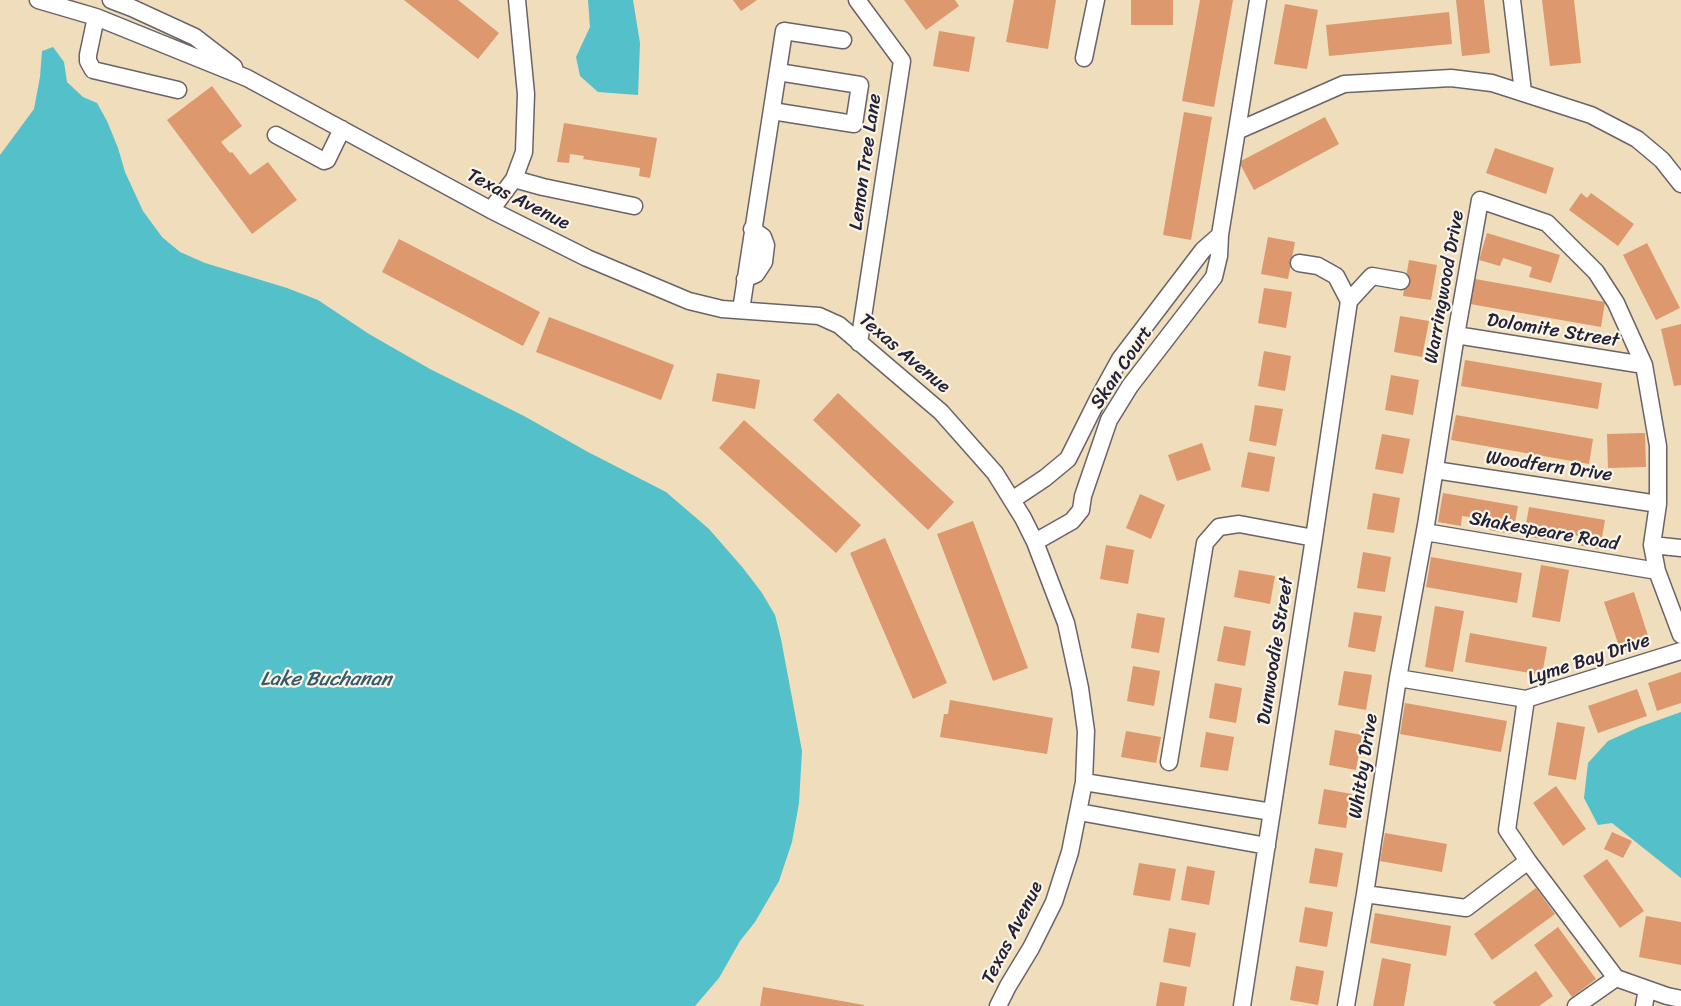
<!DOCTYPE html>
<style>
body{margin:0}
canvas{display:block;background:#efddbb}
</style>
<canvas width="1681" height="1006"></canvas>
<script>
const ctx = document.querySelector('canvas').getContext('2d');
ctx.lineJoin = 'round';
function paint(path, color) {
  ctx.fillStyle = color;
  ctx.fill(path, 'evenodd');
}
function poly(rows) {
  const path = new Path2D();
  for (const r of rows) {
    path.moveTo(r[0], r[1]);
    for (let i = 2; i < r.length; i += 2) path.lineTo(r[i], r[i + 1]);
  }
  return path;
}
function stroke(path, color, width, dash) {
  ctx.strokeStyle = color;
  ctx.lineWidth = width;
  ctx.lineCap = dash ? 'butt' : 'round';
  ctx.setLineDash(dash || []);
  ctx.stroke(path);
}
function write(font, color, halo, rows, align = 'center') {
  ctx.font = font + ' Sriracha,sans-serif';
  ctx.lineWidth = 4.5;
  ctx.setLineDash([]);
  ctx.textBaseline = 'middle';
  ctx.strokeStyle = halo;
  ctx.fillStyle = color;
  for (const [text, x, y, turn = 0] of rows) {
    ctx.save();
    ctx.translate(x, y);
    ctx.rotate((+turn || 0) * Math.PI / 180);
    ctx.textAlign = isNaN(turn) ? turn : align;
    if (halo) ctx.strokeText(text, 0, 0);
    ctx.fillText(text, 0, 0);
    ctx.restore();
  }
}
paint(poly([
 [588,0,633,0,640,43,638,95,598,92,580,76,576,57,590,27],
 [53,47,64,62,67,82,83,97,97,103,107,121,118,148,125,172,143,211,162,237,180,252,205,263,287,288,318,300,369,334,430,369,524,416,588,452,666,492,709,529,743,568,762,593,775,615,781,639,802,751,799,803,792,842,779,881,755,922,740,941,719,978,695,1006,0,1006,0,155,34,109,40,77,42,51],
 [1681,712,1681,878,1612,823,1598,825,1584,798,1588,763,1608,741,1639,727]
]), '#53c0ca');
paint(poly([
 [404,0,458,0,499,33,478,59],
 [733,0,757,0,741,11],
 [904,0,955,0,959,6,926,30],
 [1014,0,1056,0,1048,49,1006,42],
 [1131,0,1173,0,1173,25,1131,25],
 [1200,0,1233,0,1214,107,1182,101],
 [1456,0,1484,0,1490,53,1462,56],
 [1542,0,1574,0,1581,63,1550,66],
 [1285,4,1318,10,1307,69,1274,64],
 [1449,12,1452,44,1329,56,1326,25],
 [939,31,975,37,969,72,933,66],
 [212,86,242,126,221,142,230,153,232,152,250,175,268,162,297,200,252,234,167,120],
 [1184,112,1212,117,1191,240,1163,235],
 [1325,117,1339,144,1254,190,1239,162],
 [564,123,657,138,650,178,639,176,640,168,583,159,584,156,570,154,569,163,557,162],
 [1495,148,1554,168,1546,194,1486,173],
 [1581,193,1587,198,1591,193,1634,224,1618,246,1569,210],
 [1487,233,1560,255,1551,283,1529,277,1532,267,1503,258,1500,266,1479,260],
 [1268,237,1295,242,1288,279,1261,274],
 [399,239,540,312,523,346,382,272],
 [1647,243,1680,308,1656,320,1623,255],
 [1409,260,1437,265,1431,300,1403,296],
 [1475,279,1605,302,1601,327,1470,304],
 [1264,288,1292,292,1286,328,1258,323],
 [1400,316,1429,321,1422,357,1394,352],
 [549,317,674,365,661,400,536,352],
 [1681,324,1681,385,1674,386,1661,329],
 [1264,351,1291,356,1285,391,1258,386],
 [1465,360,1602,383,1598,409,1461,386],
 [717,373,760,380,755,409,712,401],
 [1391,375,1419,380,1413,415,1385,410],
 [838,393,954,502,928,530,813,420],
 [1255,405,1283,409,1276,446,1249,441],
 [1456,415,1593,439,1589,464,1451,440],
 [744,420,861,525,836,553,719,448],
 [1645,433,1646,467,1608,468,1607,434],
 [1382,434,1410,439,1403,474,1375,469],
 [1202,443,1211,470,1177,481,1168,455],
 [1248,452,1275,457,1269,492,1241,487],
 [1373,493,1400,498,1394,533,1367,529],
 [1443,493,1518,506,1513,534,1489,530,1491,520,1462,516,1461,526,1438,522],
 [1140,494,1165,505,1151,539,1126,528],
 [1529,507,1605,520,1600,549,1577,545,1579,536,1549,530,1547,540,1524,536],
 [973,521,1028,668,993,681,937,534],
 [885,538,947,683,913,699,850,553],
 [1106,545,1134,550,1128,584,1100,579],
 [1363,552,1391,557,1385,592,1357,588],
 [1431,557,1522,573,1517,603,1426,587],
 [1541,565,1569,570,1560,622,1532,617],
 [1239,570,1275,576,1270,604,1234,597],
 [1634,592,1650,642,1621,652,1604,602],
 [1435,606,1464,611,1453,672,1425,667],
 [1354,612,1382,616,1375,652,1348,647],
 [1137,613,1165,618,1159,653,1131,648],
 [1224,626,1251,631,1245,666,1217,661],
 [1470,633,1547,647,1542,675,1465,662],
 [1133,666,1160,671,1154,706,1127,701],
 [1344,671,1372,675,1366,710,1338,705],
 [1681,672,1681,703,1657,711,1648,683],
 [1215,683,1242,688,1236,723,1209,718],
 [1637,689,1647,716,1598,733,1588,706],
 [950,700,1053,718,1047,754,940,737,944,714,948,714],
 [1405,703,1507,721,1501,752,1400,734],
 [1557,722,1585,727,1576,780,1548,775],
 [1335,730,1362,735,1356,770,1329,765],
 [1126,731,1161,737,1156,763,1121,757],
 [1206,732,1234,737,1228,771,1200,767],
 [1556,786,1586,829,1563,846,1533,803],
 [1324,789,1352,794,1346,828,1318,824],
 [1612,832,1632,841,1623,858,1604,849],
 [1385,833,1447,844,1442,872,1380,861],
 [1315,848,1343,853,1337,887,1309,883],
 [1607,859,1644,911,1620,928,1583,876],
 [1139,863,1176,869,1170,901,1133,895],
 [1187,866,1215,871,1209,905,1181,900],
 [1536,888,1555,914,1492,960,1474,934],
 [1305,907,1333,912,1327,947,1299,942],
 [1375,913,1451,926,1446,956,1370,943],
 [1646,916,1681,922,1681,965,1639,957],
 [1558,927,1596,979,1572,997,1534,945],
 [1169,928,1196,933,1190,967,1163,962],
 [1382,958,1411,964,1404,1006,1373,1006],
 [1296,966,1324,971,1318,1005,1290,1000],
 [1536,971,1553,996,1539,1006,1496,1006,1493,1002],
 [1160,982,1187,987,1184,1006,1156,1006],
 [763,987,864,1005,864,1006,760,1006]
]), '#dd986d');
const minor = poly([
 [38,0,96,17,247,78,491,210,587,258,689,301,722,309,819,316,839,325,941,412,995,473,1023,518,1035,542,1066,623,1080,688,1086,731,1084,782,1070,852,1054,902,1031,948,1008,986,998,1006],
 [111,0,132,8,195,37,234,67],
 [857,0,902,61,859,343],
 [1512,0,1523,92],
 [96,17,88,55,88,61,93,70,178,90],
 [1084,58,1096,0],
 [772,111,854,124,860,85,778,72],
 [1237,131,1344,84,1451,78,1492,83,1591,115,1637,139,1662,160,1681,184],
 [276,135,324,161,327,160,342,129],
 [514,179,524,152,526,94,517,0],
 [491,210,514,179,543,187,634,206],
 [1299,263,1318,266,1336,276,1349,301],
 [745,279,756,274,764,262,766,245,763,237,752,229],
 [1349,301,1372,276,1401,281],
 [741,310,784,31,843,40],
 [1456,335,1644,365],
 [1435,470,1658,504],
 [1012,500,1045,478,1068,459,1099,397,1120,359,1203,250,1220,235],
 [1425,532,1657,571],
 [1035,542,1072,521,1081,510,1083,496,1109,420,1130,386,1214,277,1219,256,1220,235,1258,0],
 [1652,545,1681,548],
 [1398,678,1526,699,1681,651],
 [1169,762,1205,543,1219,527,1239,524,1314,538],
 [1084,782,1272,812],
 [1079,812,1267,846],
 [1528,861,1616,978,1667,996,1681,999],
 [1365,894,1466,908,1528,861,1507,830,1526,699],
 [1242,1006,1314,538,1349,301],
 [1346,1006,1365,894,1398,678,1426,525,1456,335,1480,200,1547,223,1596,272,1616,303,1644,365,1658,446,1658,504,1652,545,1657,571,1681,635],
 [1576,1006,1616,978],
 [1644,1006,1647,989]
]);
stroke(minor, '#6a6368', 19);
stroke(minor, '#fff', 16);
write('19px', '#22223b', '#fcf5e5', [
 ["Lemon Tree Lane",866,162,-82],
 ["Texas Avenue",518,200,27],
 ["Warringwood Drive",1445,287,-80],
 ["Dolomite Street",1553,331,9],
 ["Texas Avenue",904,354,40],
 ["Skan Court",1122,368,-56],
 ["Woodfern Drive",1549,467,8],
 ["Shakespeare Road",1544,532,10],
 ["Dunwoodie Street",1276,651,-81],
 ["Lyme Bay Drive",1589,660,-18],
 ["Whitby Drive",1364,766,-81],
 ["Texas Avenue",1013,933,-63]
]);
write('italic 20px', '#33596d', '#fcf5e5', [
 ["Lake Buchanan",326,680]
]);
</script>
